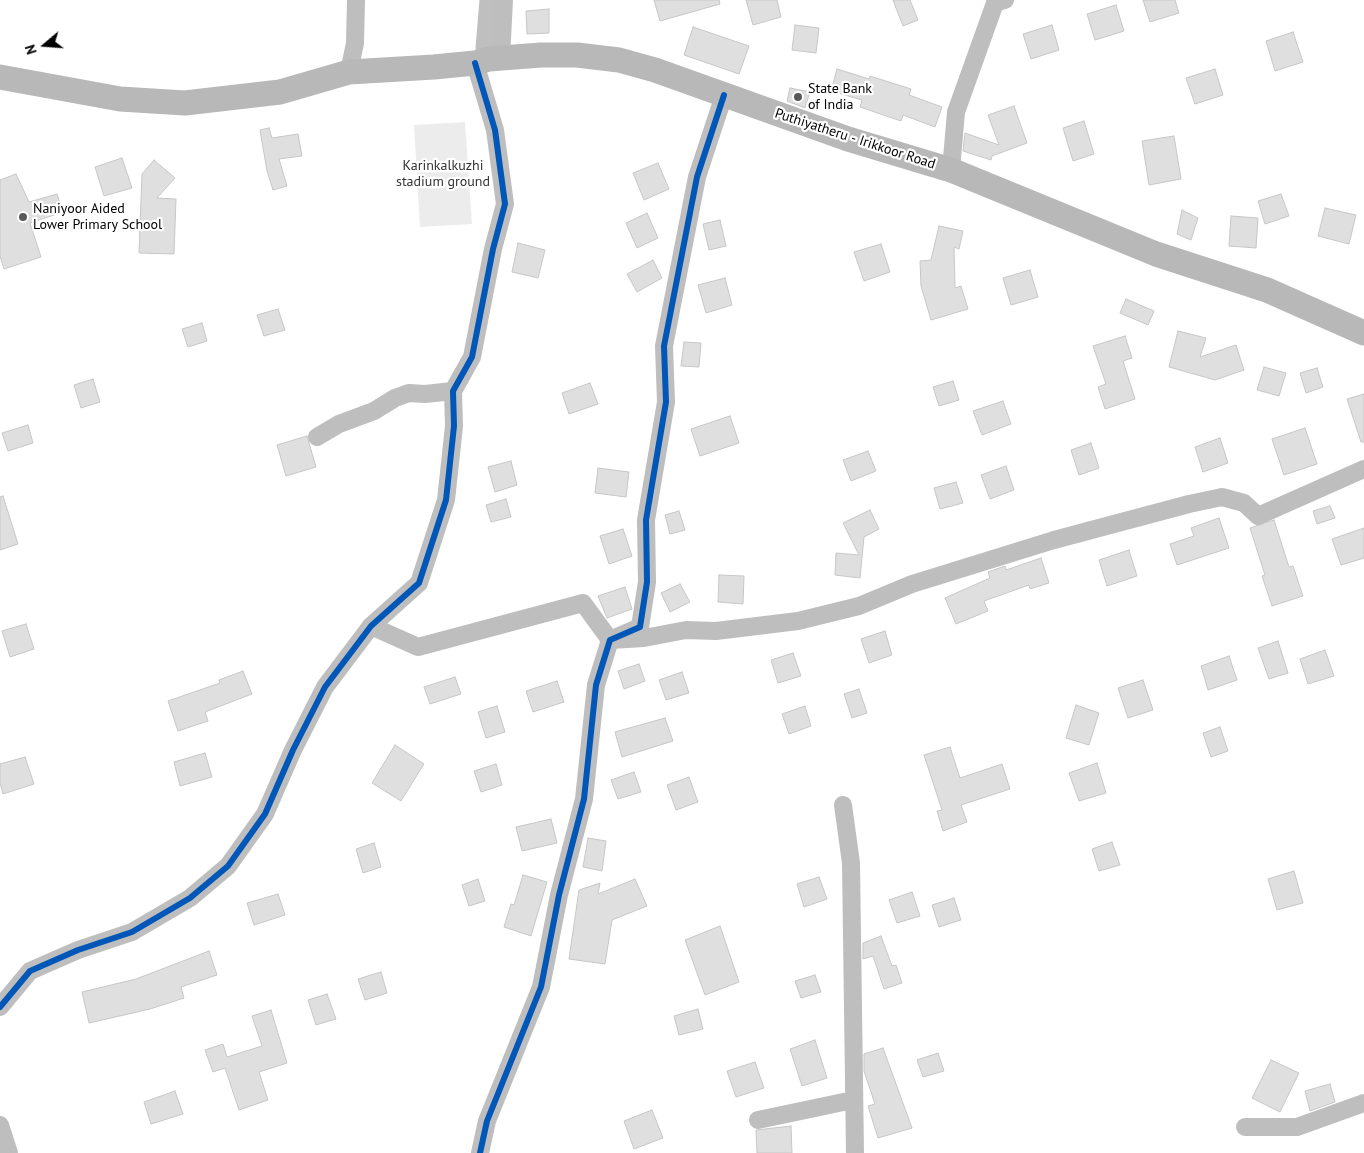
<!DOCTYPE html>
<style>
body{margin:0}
#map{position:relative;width:1364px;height:1153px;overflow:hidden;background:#fff;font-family:"PT Sans",sans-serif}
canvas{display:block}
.north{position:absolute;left:20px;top:20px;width:50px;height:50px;-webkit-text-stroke:4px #fff;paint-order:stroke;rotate:252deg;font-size:14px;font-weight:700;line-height:20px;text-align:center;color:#000}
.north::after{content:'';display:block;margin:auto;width:18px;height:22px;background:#000;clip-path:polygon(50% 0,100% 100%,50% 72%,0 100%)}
</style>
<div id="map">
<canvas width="1364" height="1153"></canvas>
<div class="north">N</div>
</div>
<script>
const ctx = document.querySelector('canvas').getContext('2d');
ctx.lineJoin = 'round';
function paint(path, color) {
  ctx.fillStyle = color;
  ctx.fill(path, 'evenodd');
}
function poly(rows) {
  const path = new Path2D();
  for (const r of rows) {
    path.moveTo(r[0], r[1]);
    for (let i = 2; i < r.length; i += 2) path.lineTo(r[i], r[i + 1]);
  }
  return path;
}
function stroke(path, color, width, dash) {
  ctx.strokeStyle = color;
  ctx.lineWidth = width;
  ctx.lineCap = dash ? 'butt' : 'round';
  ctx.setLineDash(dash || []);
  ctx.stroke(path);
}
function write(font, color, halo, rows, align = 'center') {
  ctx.font = font + ' "PT Sans",sans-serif';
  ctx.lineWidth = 4.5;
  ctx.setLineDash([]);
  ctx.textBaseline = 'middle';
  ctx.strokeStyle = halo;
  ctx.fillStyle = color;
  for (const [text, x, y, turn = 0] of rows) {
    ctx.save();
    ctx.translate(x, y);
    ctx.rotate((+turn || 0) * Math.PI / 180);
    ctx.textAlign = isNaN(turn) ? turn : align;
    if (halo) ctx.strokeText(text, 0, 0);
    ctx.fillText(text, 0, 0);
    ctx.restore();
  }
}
paint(poly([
 [465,122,472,224,420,227,414,125]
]), '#ececec');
stroke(poly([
 [485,48,489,0]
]), '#bfbfbf', 19);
const building = poly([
 [654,0,719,0,720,4,660,21,654,0],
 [746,0,777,0,781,17,753,25,746,0],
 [893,0,910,0,918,20,903,26,893,0],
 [1143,0,1175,0,1179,13,1150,22,1143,0],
 [1116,5,1124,31,1095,40,1087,14,1116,5],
 [549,9,549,33,527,34,526,11,549,9],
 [795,25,819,28,816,53,792,50,795,25],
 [1052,25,1059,50,1031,59,1023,34,1052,25],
 [693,27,749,46,739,74,684,55,693,27],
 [1293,32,1303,62,1275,71,1266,41,1293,32],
 [837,69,869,79,870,76,911,89,909,95,942,107,935,127,903,115,901,121,860,107,862,100,831,91,837,69],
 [1215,69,1223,95,1195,104,1186,78,1215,69],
 [790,88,810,92,805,108,787,101,790,88],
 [1014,106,1027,143,992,156,991,160,963,151,965,133,999,145,988,115,1014,106],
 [1084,121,1094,154,1073,161,1063,128,1084,121],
 [269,128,272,138,298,134,302,156,279,159,287,186,273,190,267,171,260,130,269,128],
 [1174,136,1181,179,1149,185,1142,141,1174,136],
 [122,158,132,188,104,196,95,167,122,158],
 [154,160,175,178,157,198,176,199,174,254,139,253,142,174,154,160],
 [658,163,669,189,644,200,633,173,658,163],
 [16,174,29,202,57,194,63,212,30,223,41,257,4,269,0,256,0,180,16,174],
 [1281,194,1289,216,1265,224,1258,201,1281,194],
 [1325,208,1356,215,1349,244,1318,236,1325,208],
 [1182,210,1198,218,1191,240,1177,234,1182,210],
 [647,213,658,238,637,248,626,223,647,213],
 [1231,216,1258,218,1256,248,1229,246,1231,216],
 [720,220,726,246,709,250,703,224,720,220],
 [939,226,963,231,959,249,954,247,955,288,961,286,968,309,931,320,921,286,920,261,931,260,939,226],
 [518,243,545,250,538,278,512,272,518,243],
 [881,244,890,272,864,281,854,252,881,244],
 [653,260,662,278,637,292,627,274,653,260],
 [1030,270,1038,297,1011,305,1003,278,1030,270],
 [725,278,732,305,706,313,698,285,725,278],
 [1126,299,1154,311,1148,325,1120,313,1126,299],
 [278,309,285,330,264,336,257,315,278,309],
 [202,323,207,341,188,347,182,329,202,323],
 [1178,331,1206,338,1200,357,1236,345,1244,370,1215,380,1169,367,1178,331],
 [1125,336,1132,358,1123,361,1135,399,1105,409,1098,387,1106,384,1093,346,1125,336],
 [684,342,701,343,699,367,681,366,684,342],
 [1264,367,1286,373,1279,396,1257,390,1264,367],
 [1317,368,1323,387,1306,393,1300,373,1317,368],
 [93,379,100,402,81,408,74,385,93,379],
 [953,381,959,400,939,406,933,387,953,381],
 [590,383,598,404,569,414,562,393,590,383],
 [1364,394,1364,442,1361,442,1347,399,1364,394],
 [1003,401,1011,424,982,435,973,411,1003,401],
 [730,416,739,443,700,456,691,429,730,416],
 [28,425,33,443,8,451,2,433,28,425],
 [1305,428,1317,464,1284,475,1272,439,1305,428],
 [307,436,316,467,286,476,277,445,307,436],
 [1220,438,1228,463,1203,472,1195,447,1220,438],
 [1091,443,1099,468,1079,475,1071,450,1091,443],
 [868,451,876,471,851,481,843,460,868,451],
 [511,461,517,485,495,492,488,467,511,461],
 [1006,466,1014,490,990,499,981,475,1006,466],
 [598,468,629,472,626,497,595,493,598,468],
 [956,482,963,503,940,509,934,488,956,482],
 [3,496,18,544,0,550,0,497,3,496],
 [506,499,511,517,491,522,486,505,506,499],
 [1330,506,1335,518,1317,524,1313,511,1330,506],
 [870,510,879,529,864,537,860,578,835,575,836,553,859,555,843,523,870,510],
 [679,511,685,530,670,534,665,515,679,511],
 [1219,518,1229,548,1177,565,1170,544,1194,536,1191,528,1219,518],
 [1274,520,1289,567,1293,566,1303,596,1272,606,1262,576,1265,575,1250,528,1274,520],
 [1364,528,1364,558,1341,565,1332,539,1364,528],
 [623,529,632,556,609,564,600,536,623,529],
 [1129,550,1137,576,1107,586,1099,560,1129,550],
 [1041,558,1049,583,1030,589,1029,585,984,601,988,611,956,624,945,598,990,578,988,572,1005,566,1006,570,1041,558],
 [719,575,744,576,743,604,718,602,719,575],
 [680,584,690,602,670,612,661,593,680,584],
 [625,587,632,609,607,618,598,596,625,587],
 [26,624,34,649,10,657,2,631,26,624],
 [885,631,892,655,869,663,861,639,885,631],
 [1278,641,1288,673,1269,679,1258,648,1278,641],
 [1325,650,1334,676,1308,684,1300,659,1325,650],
 [793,653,801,676,778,683,771,660,793,653],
 [1229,656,1237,680,1208,690,1201,666,1229,656],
 [639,664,645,681,624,689,618,671,639,664],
 [243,671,252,694,205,712,208,721,178,731,168,701,220,683,219,680,243,671],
 [682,672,689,693,666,700,659,680,682,672],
 [455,677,461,694,430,704,424,687,455,677],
 [1143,680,1153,710,1128,718,1118,688,1143,680],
 [557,681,564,702,533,712,526,691,557,681],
 [859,689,867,713,852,718,844,694,859,689],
 [1076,705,1099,713,1089,745,1066,738,1076,705],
 [497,706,505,732,486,738,478,712,497,706],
 [805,706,811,726,789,734,782,714,805,706],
 [665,718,673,741,622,757,615,732,665,718],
 [1220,727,1228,751,1211,757,1203,733,1220,727],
 [395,745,424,764,401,801,372,783,395,745],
 [950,747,960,778,1002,764,1010,789,961,805,967,822,943,831,937,811,942,810,924,755,950,747],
 [205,753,212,777,180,786,174,762,205,753],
 [25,757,34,784,3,794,0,783,0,764,25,757],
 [1097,763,1106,793,1079,801,1069,773,1097,763],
 [496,764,502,785,481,792,474,771,496,764],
 [634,772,641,792,618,799,611,780,634,772],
 [689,777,698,802,676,810,667,785,689,777],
 [551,819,557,843,522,851,516,827,551,819],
 [588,838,606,841,602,871,583,867,588,838],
 [1112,842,1120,865,1099,871,1092,849,1112,842],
 [374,843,381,867,363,873,356,849,374,843],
 [1294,871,1303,903,1277,910,1268,879,1294,871],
 [523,875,547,882,531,936,504,927,511,904,514,905,523,875],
 [819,877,827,899,804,907,797,884,819,877],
 [478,879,485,901,469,906,462,885,478,879],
 [635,879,647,906,612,920,605,964,569,959,579,890,600,883,598,894,635,879],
 [912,892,920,916,897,923,889,900,912,892],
 [278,894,285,915,254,925,247,903,278,894],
 [954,898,961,920,939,927,932,905,954,898],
 [720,926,739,982,705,995,685,940,720,926],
 [881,936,892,966,896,965,902,983,884,989,873,956,863,959,863,943,881,936],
 [209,951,217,975,181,987,184,998,150,1009,89,1023,82,992,136,979,209,951],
 [381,972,387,993,365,1000,358,979,381,972],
 [815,975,821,992,801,998,795,981,815,975],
 [327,994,336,1019,316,1025,308,1000,327,994],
 [698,1009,703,1029,679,1035,674,1016,698,1009],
 [271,1010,287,1063,259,1072,268,1100,239,1110,225,1068,213,1072,205,1050,223,1044,227,1057,262,1046,252,1016,271,1010],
 [815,1040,827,1078,802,1086,790,1049,815,1040],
 [883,1048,912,1128,878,1138,868,1106,875,1104,864,1071,864,1054,883,1048],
 [938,1053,944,1071,923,1077,917,1060,938,1053],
 [1271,1060,1299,1073,1280,1112,1252,1098,1271,1060],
 [755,1062,764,1088,736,1097,727,1071,755,1062],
 [1330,1084,1335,1102,1310,1111,1305,1091,1330,1084],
 [175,1091,183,1114,151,1124,144,1102,175,1091],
 [652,1110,663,1138,634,1149,624,1121,652,1110],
 [791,1126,792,1153,757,1153,756,1130,791,1126]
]);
paint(building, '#dfdfdf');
stroke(building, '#c7c7c7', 1);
stroke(poly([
 [501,58,504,0],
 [349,72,355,43,356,0],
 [951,170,956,112,995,3,1005,0],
 [317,437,339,424,374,411,395,398,409,393,425,394,453,391],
 [371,626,418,647,583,603,610,640,644,638,686,630,716,631,798,621,859,606,912,584,1054,540,1189,504,1222,497,1244,503,1258,516,1364,469],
 [843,805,851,863,855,1153],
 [0,1007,30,971,78,950,132,932,190,898,228,866,265,814,293,750,325,687,371,626,419,583,446,500,454,426,453,391,472,357,493,249,505,204,495,130,475,63],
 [758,1120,853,1100],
 [0,1125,9,1153],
 [1245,1127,1297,1127,1364,1103],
 [480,1153,487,1121,541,987,559,895,584,799,596,685,610,640,640,627,647,582,646,520,666,402,664,346,697,177,724,95]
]), '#bebebe', 18);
stroke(poly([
 [0,77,120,99,185,103,280,92,349,72,434,67,475,63,489,59,541,55,577,55,619,60,655,70,848,139,951,170,1156,254,1267,290,1364,333]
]), '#b8b8b8', 25);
stroke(poly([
 [0,1007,30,971,78,950,132,932,190,898,228,866,265,814,293,750,325,687,371,626,419,583,446,500,454,426,453,391,472,357,493,249,505,204,495,130,475,63],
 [480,1153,487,1121,541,987,559,895,584,799,596,685,610,640,640,627,647,582,646,520,666,402,664,346,697,177,724,95]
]), '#0057b8', 6);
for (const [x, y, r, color] of [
 [798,97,5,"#595959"],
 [23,217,5,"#595959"]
]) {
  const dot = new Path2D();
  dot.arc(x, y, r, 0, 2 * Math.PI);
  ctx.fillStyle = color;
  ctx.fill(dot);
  stroke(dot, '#fff', 2);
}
write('14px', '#000', '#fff', [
 ["State Bank",808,89],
 ["of India",808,105],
 ["Naniyoor Aided",33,209],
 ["Lower Primary School",33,225]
], 'left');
write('14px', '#000', '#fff', [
 ["Puthiyatheru - Irikkoor Road",855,139,18]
]);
write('14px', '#333', '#fff', [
 ["Karinkalkuzhi",443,166],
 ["stadium ground",443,182]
]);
</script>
